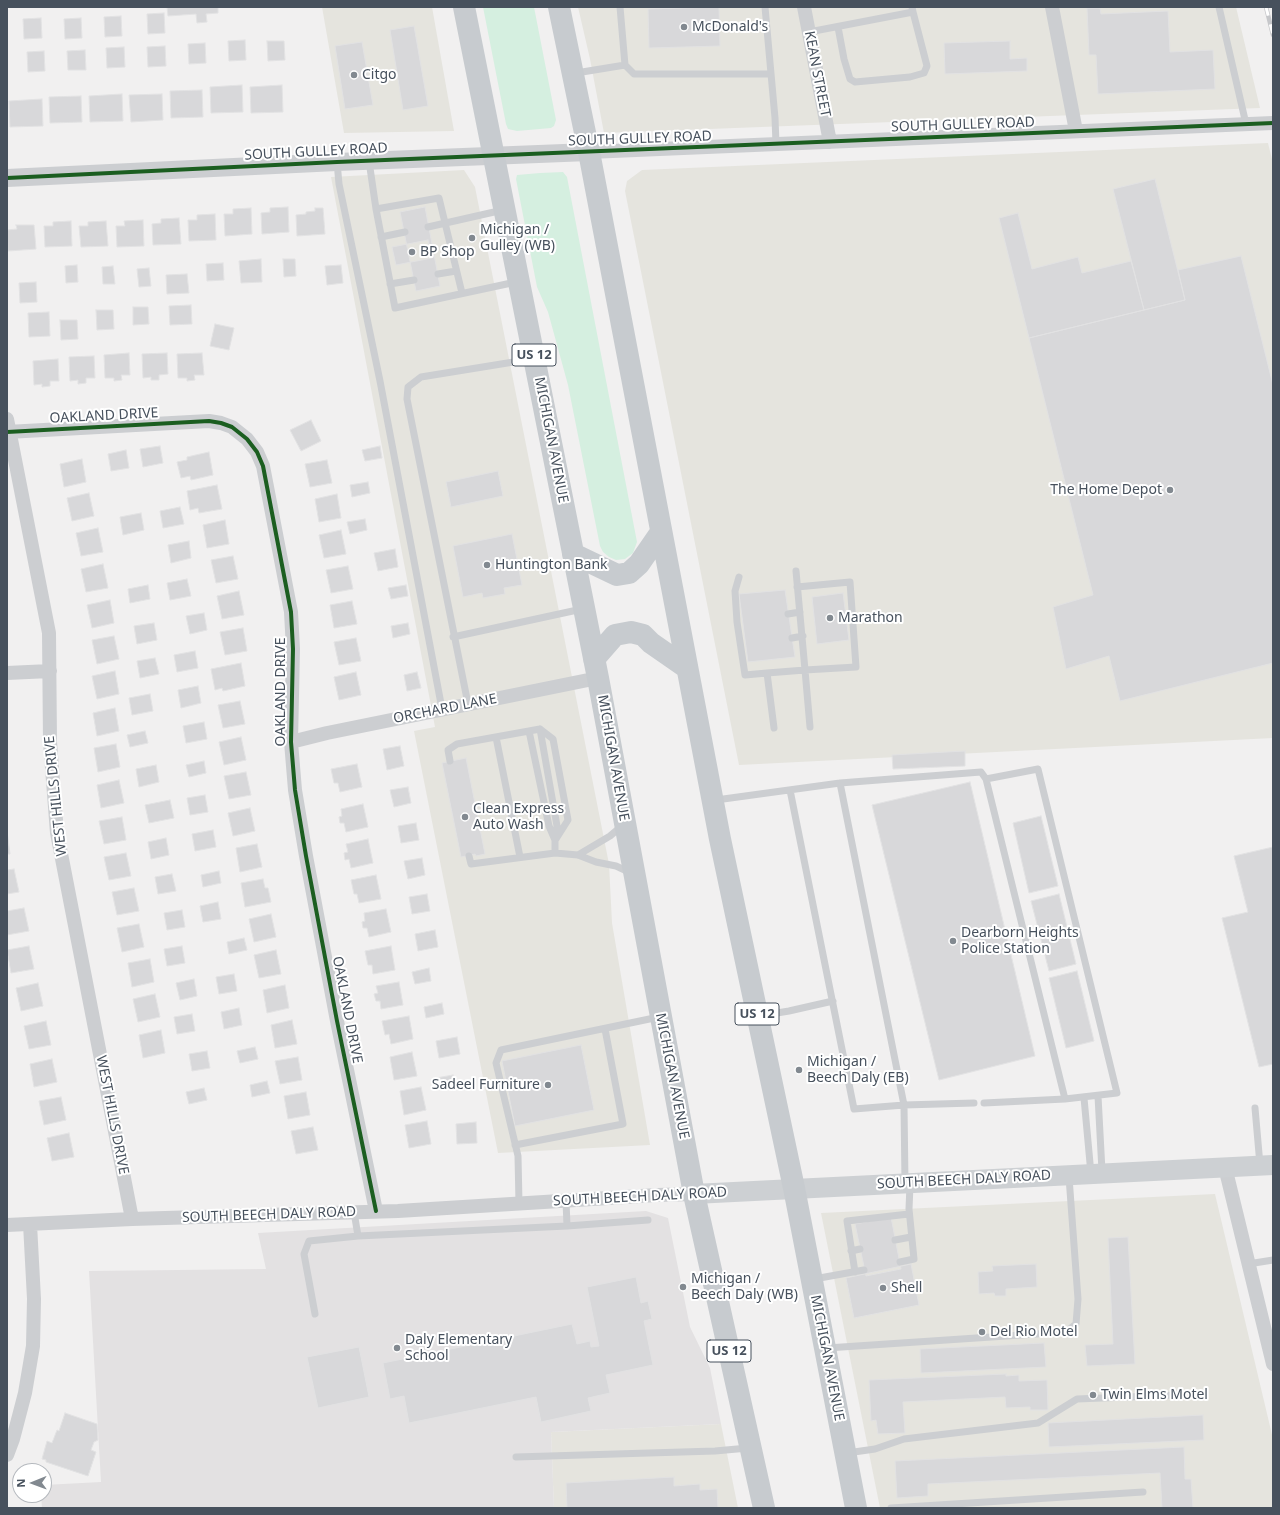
<!DOCTYPE html>
<style>
body{margin:0}
#map{position:relative;width:1280px;height:1515px;overflow:hidden;background:#f1f0f0;font-family:"Noto Sans",sans-serif}
canvas{display:block}
.frame{position:absolute;inset:0;border:8px solid #47515d;pointer-events:none}
.north{position:absolute;left:12px;top:1463px;width:40px;height:40px;box-sizing:border-box;background:#fff;border:1px solid #b5b9be;border-radius:50%;rotate:269deg;font-size:11px;font-weight:700;line-height:16px;text-align:center;color:#47515d}
.north::after{content:'';display:block;margin:auto;width:14px;height:18px;background:#828990;clip-path:polygon(50% 0,100% 100%,50% 72%,0 100%)}
</style>
<div id="map">
<canvas width="1280" height="1515"></canvas>
<div class="frame"></div>
<div class="north">N</div>
</div>
<script>
const ctx = document.querySelector('canvas').getContext('2d');
ctx.lineJoin = 'round';
function paint(path, color) {
  ctx.fillStyle = color;
  ctx.fill(path, 'evenodd');
}
function poly(rows) {
  const path = new Path2D();
  for (const r of rows) {
    path.moveTo(r[0], r[1]);
    for (let i = 2; i < r.length; i += 2) path.lineTo(r[i], r[i + 1]);
  }
  return path;
}
function stroke(path, color, width, dash) {
  ctx.strokeStyle = color;
  ctx.lineWidth = width;
  ctx.lineCap = dash ? 'butt' : 'round';
  ctx.setLineDash(dash || []);
  ctx.stroke(path);
}
function write(font, color, halo, rows, align = 'center') {
  ctx.font = font + ' "Noto Sans",sans-serif';
  ctx.lineWidth = 4;
  ctx.setLineDash([]);
  ctx.textBaseline = 'middle';
  ctx.strokeStyle = halo;
  ctx.fillStyle = color;
  for (const [text, x, y, turn = 0] of rows) {
    ctx.save();
    ctx.translate(x, y);
    ctx.rotate((+turn || 0) * Math.PI / 180);
    ctx.textAlign = isNaN(turn) ? turn : align;
    if (halo) ctx.strokeText(text, 0, 0);
    ctx.fillText(text, 0, 0);
    ctx.restore();
  }
}
paint(poly([
 [322,7,432,7,454,131,344,133],
 [578,7,1236,7,1260,108,604,133,590,59],
 [1268,143,1273,163,1273,738,739,765,625,191,627,181,642,170],
 [464,170,475,187,609,864,612,923,650,1145,498,1153,414,731,435,727,331,177],
 [1215,1194,1273,1439,1273,1508,880,1508,821,1213],
 [721,1424,738,1508,554,1508,551,1432]
]), '#e5e4de');
paint(poly([
 [646,1211,668,1218,690,1327,710,1368,721,1424,551,1432,554,1508,42,1508,41,1495,44,1495,44,1485,101,1482,89,1271,266,1269,258,1233]
]), '#e3e1e2');
paint(poly([
 [483,7,534,7,556,120,554,126,551,128,517,131,508,129,506,124],
 [563,172,567,177,637,542,633,553,625,559,616,560,609,557,603,552,600,546,568,385,548,312,537,287,516,179,517,175,540,173]
]), '#d5efe0');
const building = poly([
 [167,7,218,7,218,13,206,14,207,22,197,23,196,14,168,16,167,7],
 [719,7,720,46,649,48,648,9,719,7],
 [1087,8,1100,8,1101,14,1168,11,1170,52,1213,50,1215,89,1098,94,1096,55,1089,55,1087,8],
 [164,13,165,33,148,34,147,14,164,13],
 [121,16,122,36,105,37,104,17,121,16],
 [41,18,42,38,24,39,23,19,41,18],
 [81,18,82,38,65,39,64,19,81,18],
 [414,26,428,106,403,110,390,30,414,26],
 [245,40,246,60,229,61,228,41,245,40],
 [267,41,284,41,285,60,268,61,267,41],
 [1010,41,1010,59,1027,58,1027,71,945,74,944,43,1010,41],
 [362,42,373,105,345,109,335,46,362,42],
 [205,43,206,63,189,64,188,44,205,43],
 [165,46,166,66,148,67,147,47,165,46],
 [124,47,125,67,107,68,106,48,124,47],
 [85,50,86,70,68,70,67,51,85,50],
 [44,51,45,71,28,72,27,52,44,51],
 [242,85,243,112,211,113,210,87,242,85],
 [282,85,283,112,251,113,250,87,282,85],
 [202,90,203,117,171,118,170,91,202,90],
 [122,94,123,121,90,122,89,96,122,94],
 [162,94,163,120,131,122,129,95,162,94],
 [81,96,82,122,50,123,49,97,81,96],
 [42,99,43,126,10,127,9,101,42,99],
 [1155,179,1185,300,1144,310,1113,189,1155,179],
 [288,207,289,232,262,234,261,213,270,212,270,208,288,207],
 [425,207,440,286,416,291,400,212,425,207],
 [251,208,252,234,225,236,224,214,233,214,233,209,251,208],
 [315,208,323,208,325,234,297,236,296,215,306,214,306,212,315,211,315,208],
 [1018,213,1032,269,1078,257,1082,273,1131,261,1144,310,1029,338,999,218,1018,213],
 [215,214,216,240,189,241,188,220,197,220,197,215,215,214],
 [179,218,181,244,153,245,152,224,161,223,161,219,179,218],
 [143,220,144,246,117,247,116,226,125,226,124,221,143,220],
 [71,221,72,246,45,247,44,226,53,226,53,222,71,221],
 [106,221,108,246,81,247,79,226,88,226,88,222,106,221],
 [16,225,34,225,36,249,8,251,7,230,17,229,16,225],
 [428,240,432,258,396,265,392,247,428,240],
 [1241,256,1273,385,1273,663,1120,701,1109,656,1066,669,1053,607,1093,595,1029,338,1185,300,1178,270,1241,256],
 [261,259,262,282,241,283,239,261,261,259],
 [283,259,295,259,296,276,284,277,283,259],
 [223,263,224,280,207,281,206,264,223,263],
 [77,265,78,282,66,283,65,266,77,265],
 [341,265,343,283,327,285,325,266,341,265],
 [113,266,115,284,103,284,102,267,113,266],
 [149,268,151,286,139,287,137,269,149,268],
 [187,274,189,293,167,294,166,275,187,274],
 [36,282,37,302,20,303,19,283,36,282],
 [191,305,192,324,170,325,169,306,191,305],
 [133,307,148,307,149,324,133,325,133,307],
 [96,310,113,310,114,329,97,330,96,310],
 [49,312,50,336,29,337,28,313,49,312],
 [60,320,77,320,78,339,61,340,60,320],
 [215,324,234,328,229,350,210,346,215,324],
 [129,353,130,375,121,375,122,380,114,381,114,378,105,378,104,355,129,353],
 [167,353,168,374,159,375,159,380,151,380,151,377,143,378,142,354,167,353],
 [202,353,204,375,194,375,195,380,187,381,187,378,178,378,177,354,202,353],
 [94,356,95,378,86,378,86,383,78,384,78,380,70,381,69,357,94,356],
 [58,359,59,381,50,381,50,386,42,387,42,384,34,385,33,361,58,359],
 [311,420,321,441,301,451,290,430,311,420],
 [160,446,163,463,143,467,140,449,160,446],
 [380,446,382,458,365,461,362,450,380,446],
 [126,450,129,468,111,471,108,454,126,450],
 [209,452,213,475,191,480,190,476,181,478,177,462,187,460,187,457,209,452],
 [82,459,86,482,64,487,60,464,82,459],
 [327,460,332,483,310,487,305,464,327,460],
 [498,471,503,496,451,507,446,482,498,471],
 [368,482,370,493,352,497,350,485,368,482],
 [217,485,222,509,199,513,198,508,190,510,187,491,217,485],
 [89,493,94,516,72,521,67,498,89,493],
 [337,494,341,518,319,522,315,499,337,494],
 [180,507,184,524,163,528,160,511,180,507],
 [141,513,144,530,123,535,120,517,141,513],
 [365,519,367,530,350,534,347,522,365,519],
 [225,520,229,544,207,548,203,525,225,520],
 [98,528,103,552,81,556,76,533,98,528],
 [341,530,346,554,324,558,319,535,341,530],
 [512,534,522,585,504,588,505,594,483,598,482,593,463,597,453,546,512,534],
 [189,541,191,558,171,563,168,545,189,541],
 [395,549,398,567,378,571,374,553,395,549],
 [233,556,238,579,216,583,211,560,233,556],
 [103,564,108,588,86,592,81,569,103,564],
 [348,566,353,589,331,593,326,570,348,566],
 [187,579,191,596,170,600,167,583,187,579],
 [148,585,150,599,130,603,128,589,148,585],
 [406,585,408,596,391,599,388,588,406,585],
 [785,590,795,657,748,662,739,594,785,590],
 [239,591,244,615,222,619,217,596,239,591],
 [843,593,849,640,817,644,812,597,843,593],
 [110,600,114,623,92,628,87,605,110,600],
 [352,601,357,624,334,628,330,605,352,601],
 [204,613,207,630,190,634,186,616,204,613],
 [154,623,157,640,137,644,134,626,154,623],
 [408,623,410,634,393,638,391,626,408,623],
 [243,628,247,651,225,655,220,632,243,628],
 [114,636,119,659,97,664,92,640,114,636],
 [356,638,361,661,339,665,334,642,356,638],
 [195,651,198,668,177,672,174,655,195,651],
 [155,658,159,674,140,678,137,661,155,658],
 [241,663,245,686,223,691,222,688,215,690,211,669,241,663],
 [115,671,119,694,97,699,92,676,115,671],
 [356,672,361,695,339,700,334,677,356,672],
 [417,672,421,688,407,691,404,675,417,672],
 [198,686,201,703,181,708,178,690,198,686],
 [150,694,153,711,132,715,129,698,150,694],
 [240,701,245,724,223,728,218,705,240,701],
 [115,708,119,731,97,736,93,713,115,708],
 [204,722,207,739,186,743,183,726,204,722],
 [145,731,148,743,130,747,127,735,145,731],
 [241,737,246,760,224,765,219,742,241,737],
 [116,744,120,767,98,772,94,748,116,744],
 [400,746,404,766,387,770,383,749,400,746],
 [965,751,965,766,893,769,892,755,965,751],
 [466,758,485,854,476,856,475,854,461,857,442,763,466,758],
 [204,761,206,773,189,777,186,765,204,761],
 [357,764,362,787,340,792,338,783,334,783,331,769,357,764],
 [156,765,159,782,139,787,136,769,156,765],
 [246,772,251,795,229,799,224,776,246,772],
 [119,780,124,803,101,808,97,785,119,780],
 [970,782,1035,1056,939,1080,872,805,970,782],
 [408,787,411,803,394,807,390,790,408,787],
 [205,795,208,812,190,815,187,798,205,795],
 [170,800,174,818,149,823,145,805,170,800],
 [363,804,368,827,346,832,344,823,340,823,339,817,342,816,341,809,363,804],
 [250,808,255,831,233,836,228,813,250,808],
 [1041,816,1058,886,1029,893,1013,823,1041,816],
 [122,817,126,840,104,844,99,821,122,817],
 [416,823,419,840,401,843,398,826,416,823],
 [213,830,216,847,195,851,192,834,213,830],
 [7,831,10,854,7,854,7,831],
 [166,838,169,855,151,859,148,842,166,838],
 [368,839,373,863,351,868,349,859,345,860,344,853,348,852,346,844,368,839],
 [257,844,262,867,240,872,236,848,257,844],
 [1273,847,1273,1064,1259,1067,1222,918,1248,912,1234,856,1273,847],
 [126,853,131,876,109,880,104,857,126,853],
 [422,858,425,875,408,879,404,861,422,858],
 [14,869,19,892,7,894,7,870,14,869],
 [219,871,221,883,203,887,201,875,219,871],
 [172,874,176,891,158,894,155,877,172,874],
 [376,875,381,899,359,903,357,894,354,894,351,880,376,875],
 [263,879,265,888,268,888,271,902,245,907,241,883,263,879],
 [134,888,139,911,117,915,112,892,134,888],
 [427,894,430,911,412,914,409,897,427,894],
 [1059,894,1076,964,1049,971,1031,901,1059,894],
 [218,902,221,919,203,922,200,906,218,902],
 [24,908,29,931,7,935,7,911,24,908],
 [386,909,391,932,369,937,367,928,363,928,362,922,365,921,364,913,386,909],
 [182,910,185,927,167,930,164,913,182,910],
 [271,914,276,937,254,942,249,919,271,914],
 [139,924,144,947,122,952,117,928,139,924],
 [435,930,438,947,418,951,415,934,435,930],
 [244,938,247,950,229,954,227,942,244,938],
 [29,946,34,969,11,973,7,950,29,946],
 [182,946,185,963,167,966,164,949,182,946],
 [391,946,395,970,373,974,372,965,368,965,365,951,391,946],
 [276,950,281,974,259,978,254,955,276,950],
 [150,959,154,982,132,987,128,963,150,959],
 [429,968,431,981,415,984,412,972,429,968],
 [1077,971,1094,1041,1066,1048,1049,978,1077,971],
 [234,974,237,991,219,994,216,977,234,974],
 [194,979,197,996,180,1000,176,983,194,979],
 [399,982,403,1005,381,1009,380,1001,376,1001,374,994,378,993,376,986,399,982],
 [38,983,43,1006,21,1011,16,988,38,983],
 [285,985,289,1008,267,1013,263,990,285,985],
 [155,994,160,1017,138,1022,133,999,155,994],
 [442,1003,444,1014,426,1018,424,1007,442,1003],
 [239,1008,242,1025,224,1029,221,1012,239,1008],
 [192,1014,195,1031,177,1034,174,1017,192,1014],
 [409,1016,413,1039,391,1044,389,1034,385,1035,382,1021,409,1016],
 [292,1020,297,1044,275,1048,271,1025,292,1020],
 [46,1021,51,1045,29,1049,24,1026,46,1021],
 [161,1030,165,1053,143,1058,139,1035,161,1030],
 [457,1037,460,1054,439,1058,436,1041,457,1037],
 [581,1045,594,1110,515,1126,502,1061,581,1045],
 [255,1047,258,1059,240,1063,237,1051,255,1047],
 [207,1051,210,1068,192,1071,189,1054,207,1051],
 [412,1052,417,1076,394,1080,390,1057,412,1052],
 [298,1057,302,1080,280,1084,275,1061,298,1057],
 [52,1059,57,1082,34,1087,30,1064,52,1059],
 [453,1075,455,1086,438,1089,436,1078,453,1075],
 [267,1081,270,1093,252,1097,250,1085,267,1081],
 [421,1087,426,1110,404,1115,400,1091,421,1087],
 [204,1088,207,1100,189,1104,186,1092,204,1088],
 [306,1092,310,1115,288,1119,284,1096,306,1092],
 [61,1097,66,1120,44,1125,39,1101,61,1097],
 [427,1121,431,1144,409,1148,405,1125,427,1121],
 [476,1122,477,1143,457,1144,456,1124,476,1122],
 [313,1127,318,1150,296,1154,291,1131,313,1127],
 [69,1133,74,1157,52,1161,47,1138,69,1133],
 [891,1217,901,1269,866,1276,855,1224,891,1217],
 [1128,1237,1135,1364,1087,1366,1085,1345,1113,1344,1108,1238,1128,1237],
 [911,1264,919,1305,854,1318,846,1278,911,1264],
 [1036,1264,1037,1287,1006,1289,1006,1296,995,1296,994,1293,979,1294,978,1272,993,1271,992,1266,1036,1264],
 [636,1277,641,1303,648,1301,652,1319,644,1321,653,1365,606,1375,610,1393,588,1398,591,1411,541,1422,536,1397,409,1423,404,1396,390,1399,383,1363,572,1324,577,1344,590,1341,591,1347,599,1346,587,1287,636,1277],
 [1044,1343,1046,1367,921,1373,920,1349,1044,1343],
 [359,1347,369,1397,318,1408,307,1357,359,1347],
 [1006,1374,1006,1376,1019,1375,1019,1381,1047,1380,1048,1410,1030,1410,1030,1407,1006,1408,1005,1397,903,1402,905,1433,878,1434,876,1420,871,1421,869,1380,1006,1374],
 [65,1413,97,1424,98,1440,94,1442,91,1450,96,1452,88,1476,46,1462,46,1460,42,1459,47,1441,52,1443,57,1430,59,1431,65,1413],
 [1203,1415,1204,1440,1049,1447,1048,1423,1203,1415],
 [1184,1447,1185,1479,1191,1479,1193,1508,1162,1508,1160,1473,928,1484,928,1496,897,1498,895,1461,1184,1447],
 [674,1477,674,1486,700,1484,700,1490,717,1489,718,1508,567,1508,566,1483,674,1477]
]);
paint(building, '#d8d8da');
stroke(building, '#e2e2e3', 1);
stroke(poly([
 [620,7,625,65,634,74,771,74],
 [765,7,775,118,776,144],
 [1219,7,1246,124],
 [838,27,844,59,850,79,855,82,910,77,924,73,927,66,913,12],
 [809,32,913,12,912,7],
 [576,73,625,65],
 [369,161,376,209,395,308,516,282],
 [337,162,339,184,380,381,442,709],
 [376,209,439,198,462,293],
 [428,227,503,210],
 [381,237,405,232],
 [438,274,456,271],
 [390,284,414,280],
 [739,577,735,591,737,622,745,675,767,673,774,728],
 [797,587,850,582,856,667,805,670,810,727],
 [788,614,800,612],
 [453,637,582,609],
 [792,638,803,636],
 [767,673,805,670,796,571],
 [468,704,407,399,408,387,421,377,532,359],
 [540,729,557,826,555,840,555,853],
 [540,729,553,739,568,820,556,839],
 [529,731,549,826,555,840],
 [496,737,520,857],
 [450,761,448,750,457,744,540,729],
 [840,783,904,1105,905,1183],
 [790,790,854,1109,904,1105,974,1103],
 [716,800,840,783,981,772,986,779],
 [578,855,610,836,623,825],
 [469,856,471,864,555,853,578,855,596,862,616,866,631,873],
 [759,1016,789,1011,833,1001],
 [1098,1096,1102,1171],
 [1084,1098,1091,1174],
 [984,1103,1065,1099,1117,1093,1038,769,986,779,1065,1099],
 [1255,1108,1260,1165],
 [515,1145,623,1124,605,1029],
 [566,1201,567,1226],
 [519,1203,518,1156,496,1063,501,1050,659,1017],
 [354,1212,358,1236],
 [895,1240,911,1237],
 [851,1251,860,1249],
 [900,1262,914,1259,909,1209,910,1185],
 [1248,1264,1273,1260],
 [855,1272,847,1221,909,1214],
 [814,1279,864,1270],
 [315,1314,304,1254,309,1241,358,1236,567,1226,648,1220],
 [827,1348,1066,1332,1076,1324,1078,1299,1069,1177],
 [847,1453,875,1449,904,1439,1038,1423,1077,1399,1178,1395],
 [516,1457,715,1451,748,1448],
 [891,1508,1143,1492]
]), '#ccced1', 7);
stroke(poly([
 [804,7,830,142],
 [1052,7,1076,131],
 [589,152,1273,123],
 [7,419,49,633,50,742,57,833,132,1219],
 [7,432,209,421,221,423,232,427,247,439,257,452,263,466,291,612,293,649,291,742,295,790,306,856,337,1021,376,1211],
 [7,673,50,671],
 [291,742,327,733,598,678],
 [1225,1167,1273,1364],
 [7,1225,132,1219,398,1211,657,1195,694,1194],
 [7,1455,13,1439,25,1393,33,1346,34,1299,30,1224]
]), '#ccced1', 14);
stroke(poly([
 [7,178,337,162,589,152]
]), '#ccced1', 18);
stroke(poly([
 [694,1194,1273,1165]
]), '#cdd0d3', 20);
stroke(poly([
 [464,7,598,678,694,1194,764,1508],
 [559,7,589,152,720,839,794,1188,856,1508],
 [573,554,617,575,629,573,639,564,661,532],
 [594,659,615,635,631,632,643,635,651,643,687,668]
]), '#c7cbcf', 22);
const rail = poly([
 [1266,7,1273,35]
]);
stroke(rail, '#c6c7ca', 4.5);
stroke(rail, '#fff', 3, [9]);
stroke(poly([
 [7,178,337,162,1273,123],
 [7,432,209,421,221,423,232,427,247,439,257,452,263,466,291,612,293,649,291,742,295,790,306,856,337,1021,376,1211]
]), '#1b5e20', 4);
for (const [x, y, r, color] of [
 [684,27,4,"#828990"],
 [354,75,4,"#828990"],
 [472,238,4,"#828990"],
 [412,252,4,"#828990"],
 [1170,490,4,"#828990"],
 [487,565,4,"#828990"],
 [830,618,4,"#828990"],
 [465,817,4,"#828990"],
 [953,941,4,"#828990"],
 [799,1070,4,"#828990"],
 [548,1085,4,"#828990"],
 [683,1287,4,"#828990"],
 [883,1288,4,"#828990"],
 [982,1332,4,"#828990"],
 [397,1348,4,"#828990"],
 [1093,1395,4,"#828990"]
]) {
  const dot = new Path2D();
  dot.arc(x, y, r, 0, 2 * Math.PI);
  ctx.fillStyle = color;
  ctx.fill(dot);
  stroke(dot, '#fff', 1.5);
}
for (const [x, y, w] of [
 [534,355,44],
 [757,1014,44],
 [729,1351,44]
]) {
  const box = new Path2D();
  box.roundRect(x - w / 2, y - 11, w, 22, 3);
  ctx.fillStyle = '#fff';
  ctx.fill(box);
  stroke(box, '#47515d', 1);
}
write('bold 13px', '#47515d', null, [
 ["US 12",534,355],
 ["US 12",757,1014],
 ["US 12",729,1351]
]);
write('14px', '#47515d', '#fff', [
 ["McDonald's",692,27],
 ["Citgo",362,75],
 ["Michigan /",480,230],
 ["Gulley (WB)",480,246],
 ["BP Shop",420,252],
 ["The Home Depot",1162,490,"right"],
 ["Huntington Bank",495,565],
 ["Marathon",838,618],
 ["Clean Express",473,809],
 ["Auto Wash",473,825],
 ["Dearborn Heights",961,933],
 ["Police Station",961,949],
 ["Michigan /",807,1062],
 ["Beech Daly (EB)",807,1078],
 ["Sadeel Furniture",540,1085,"right"],
 ["Michigan /",691,1279],
 ["Beech Daly (WB)",691,1295],
 ["Shell",891,1288],
 ["Del Rio Motel",990,1332],
 ["Daly Elementary",405,1340],
 ["School",405,1356],
 ["Twin Elms Motel",1101,1395]
], 'left');
write('14px', '#47515d', '#fff', [
 ["KEAN STREET",817,74,79],
 ["SOUTH GULLEY ROAD",963,125,-2],
 ["SOUTH GULLEY ROAD",640,139,-2],
 ["SOUTH GULLEY ROAD",316,152,-3],
 ["OAKLAND DRIVE",104,416,-3],
 ["MICHIGAN AVENUE",551,440,79],
 ["OAKLAND DRIVE",281,692,-90],
 ["ORCHARD LANE",445,709,-11],
 ["MICHIGAN AVENUE",613,758,80],
 ["WEST HILLS DRIVE",56,796,-96],
 ["OAKLAND DRIVE",347,1010,79],
 ["MICHIGAN AVENUE",672,1076,79],
 ["WEST HILLS DRIVE",112,1115,79],
 ["SOUTH BEECH DALY ROAD",964,1180,-3],
 ["SOUTH BEECH DALY ROAD",640,1197,-3],
 ["SOUTH BEECH DALY ROAD",269,1215,-2],
 ["MICHIGAN AVENUE",827,1358,79]
]);
</script>
